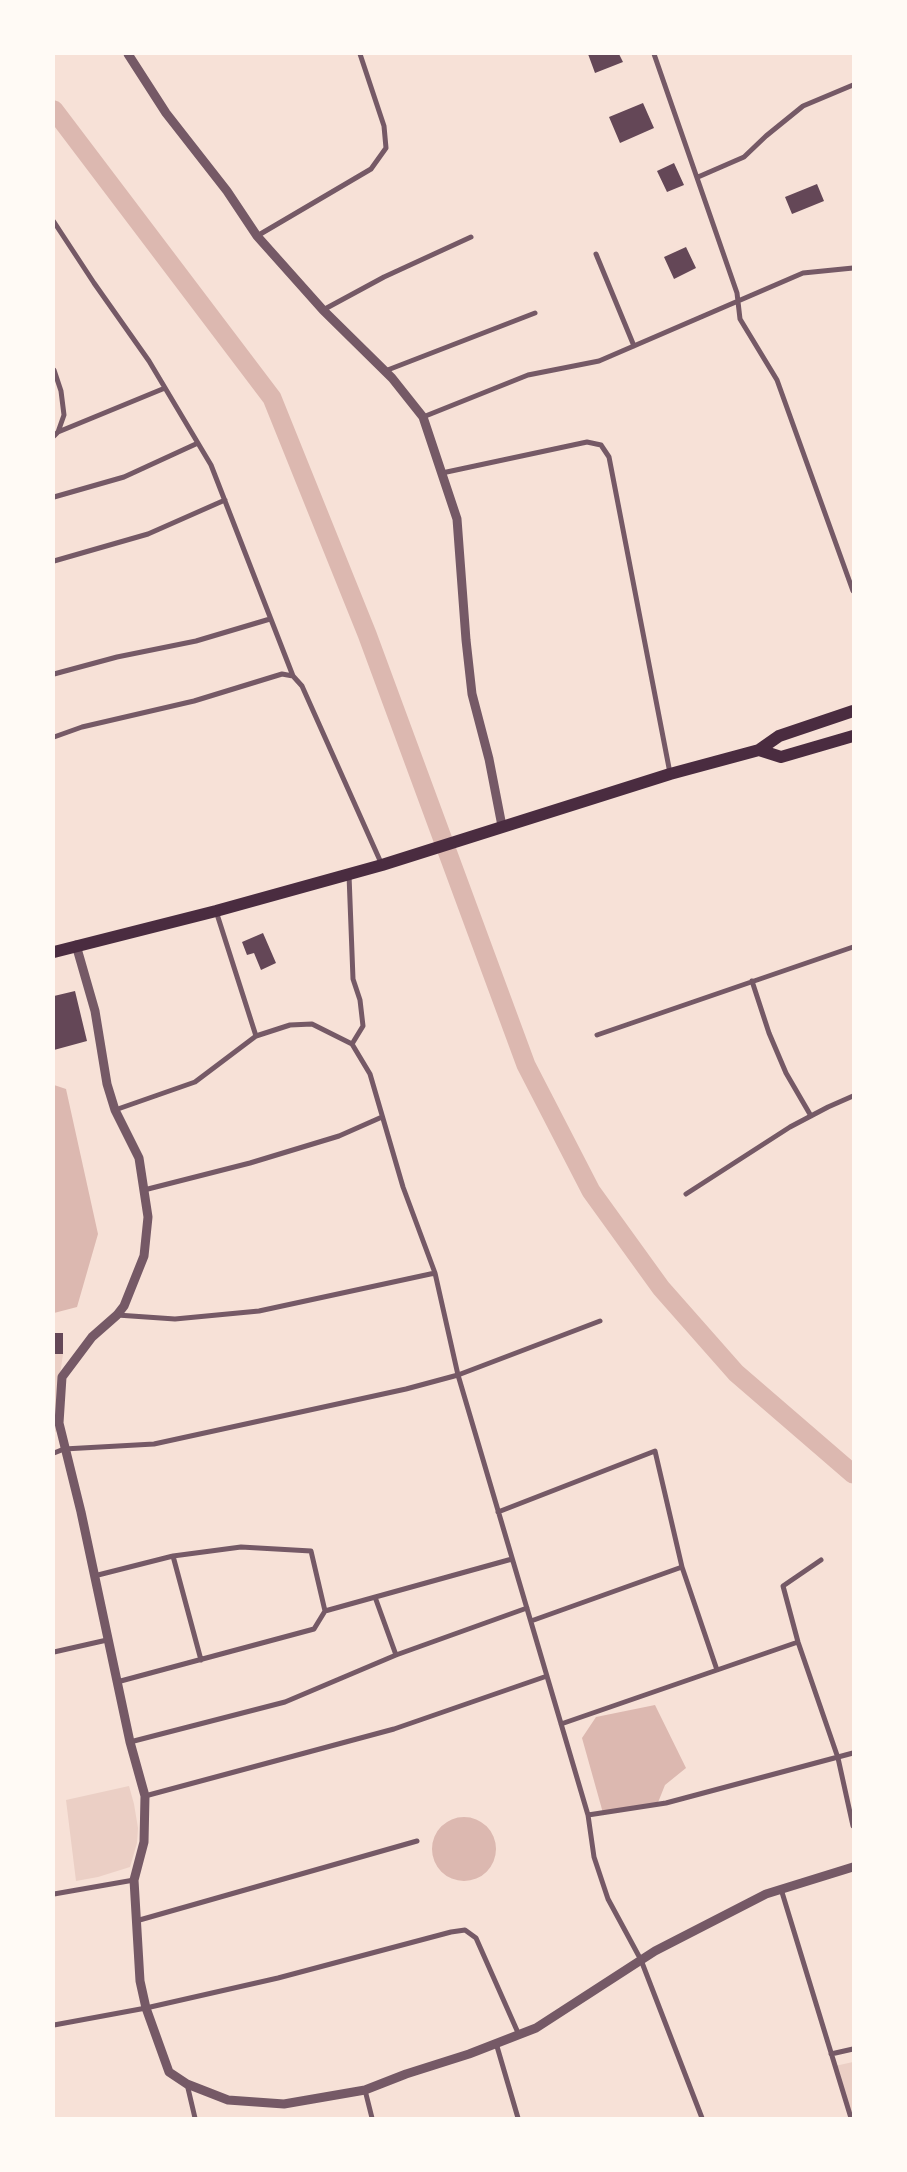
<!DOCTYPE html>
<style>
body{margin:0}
#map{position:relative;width:907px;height:2172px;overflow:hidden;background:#f7e1d7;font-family:Merriweather,serif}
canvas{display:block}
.frame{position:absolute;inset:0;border:55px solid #fffaf5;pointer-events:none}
</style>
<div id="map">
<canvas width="907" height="2172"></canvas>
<div class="frame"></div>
</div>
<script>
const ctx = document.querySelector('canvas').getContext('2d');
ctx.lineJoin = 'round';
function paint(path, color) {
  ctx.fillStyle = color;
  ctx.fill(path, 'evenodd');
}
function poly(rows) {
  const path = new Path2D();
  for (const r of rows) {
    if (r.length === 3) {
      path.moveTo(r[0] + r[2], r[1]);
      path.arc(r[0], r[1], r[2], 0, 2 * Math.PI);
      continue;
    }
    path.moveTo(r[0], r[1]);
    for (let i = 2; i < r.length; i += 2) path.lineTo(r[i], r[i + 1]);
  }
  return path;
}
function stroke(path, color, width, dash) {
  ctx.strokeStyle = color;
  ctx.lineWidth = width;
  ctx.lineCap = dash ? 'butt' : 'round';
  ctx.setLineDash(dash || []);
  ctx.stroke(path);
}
paint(poly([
 [54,1354,63,1354,60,1375,58,1431,54,1432],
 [129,1786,134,1804,138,1828,137,1843,130,1867,98,1877,76,1881,66,1800],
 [853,2062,853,2118,835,2066]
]), '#ebcfc5');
paint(poly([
 [54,1085,66,1089,98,1234,77,1307,54,1313],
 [655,1705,686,1768,665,1785,657,1805,603,1813,582,1738,596,1717],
 [464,1849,32]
]), '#dcb8b0');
stroke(poly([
 [54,110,272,398,367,634,526,1065,591,1191,661,1288,736,1373,853,1474]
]), '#dcb8b0', 19);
paint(poly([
 [588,54,619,54,623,62,595,73],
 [643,103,654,128,620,143,609,117],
 [674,163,684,185,667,192,657,171],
 [817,184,824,201,792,214,785,197],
 [686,247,696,268,674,279,664,257],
 [263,933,276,963,261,970,254,953,247,955,242,942],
 [75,991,87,1041,54,1050,54,996],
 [54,1333,63,1333,63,1354,54,1354]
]), '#644757');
stroke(poly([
 [654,54,737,293,740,319,777,380,853,591],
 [698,177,744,157,766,136,803,106,853,85],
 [54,222,94,283,149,361,211,465,293,676],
 [257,236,371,169,386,148,384,126,360,54],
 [596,254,634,346],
 [323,310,384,277,471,237],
 [54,370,61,391,64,415,58,432,54,436],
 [385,371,535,313],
 [423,417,528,375,599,361,803,273,853,268],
 [58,432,165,388],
 [442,473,587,442,601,445,609,457,670,773],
 [54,497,124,477,198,443],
 [54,561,148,534,225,500],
 [54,674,117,657,196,641,270,619],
 [54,737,82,727,194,701,282,674,293,676,302,686,382,865],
 [349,875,353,979,360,1000,363,1026,352,1044],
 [752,981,769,1033,786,1073,811,1116],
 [597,1035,853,947],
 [115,1110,195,1082,256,1036,216,911],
 [144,1190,250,1163,339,1136,382,1117],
 [686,1194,790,1127,828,1107,853,1096],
 [435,1273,458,1375,588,1815,594,1857,608,1899,641,1960,702,2118],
 [117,1315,175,1319,259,1311,435,1273,403,1187,370,1074,352,1044,312,1024,290,1025,256,1036],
 [54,1453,64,1449,154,1444,406,1389,458,1375,600,1321],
 [498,1512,655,1451,682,1567,717,1670],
 [173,1556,201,1660],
 [821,1560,783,1586,798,1642,838,1758,853,1826],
 [94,1576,173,1556,241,1547,311,1551,325,1611,314,1629,117,1682],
 [375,1597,396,1655],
 [325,1611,512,1559],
 [531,1621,682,1567],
 [54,1652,107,1640],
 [561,1724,798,1642],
 [130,1742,285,1702,396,1655,527,1608],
 [145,1796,394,1729,547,1676],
 [588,1815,666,1803,853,1753],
 [781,1889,851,2118],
 [54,1894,134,1880],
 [136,1921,417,1841],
 [54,2025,146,2008,278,1978,451,1932,465,1930,476,1938,519,2035],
 [496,2043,518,2118],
 [831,2054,853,2049],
 [187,2084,195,2118],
 [365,2090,372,2118]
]), '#755966', 5);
stroke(poly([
 [128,54,166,113,227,191,257,236,323,310,392,378,423,417,457,519,466,640,472,694,489,759,502,826],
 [76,945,95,1011,107,1084,115,1110,139,1158,148,1217,144,1256,124,1306,117,1315,92,1337,62,1377,59,1423,81,1512,130,1742,145,1796,144,1842,134,1880,140,1981,146,2008,169,2072,187,2084,228,2100,284,2104,365,2090,406,2074,469,2054,536,2028,655,1951,766,1894,853,1867]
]), '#755966', 9);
stroke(poly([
 [759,750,781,757,853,736],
 [54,952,216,911,382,865,670,774,759,750,779,736,853,711]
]), '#4a2c40', 12);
</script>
